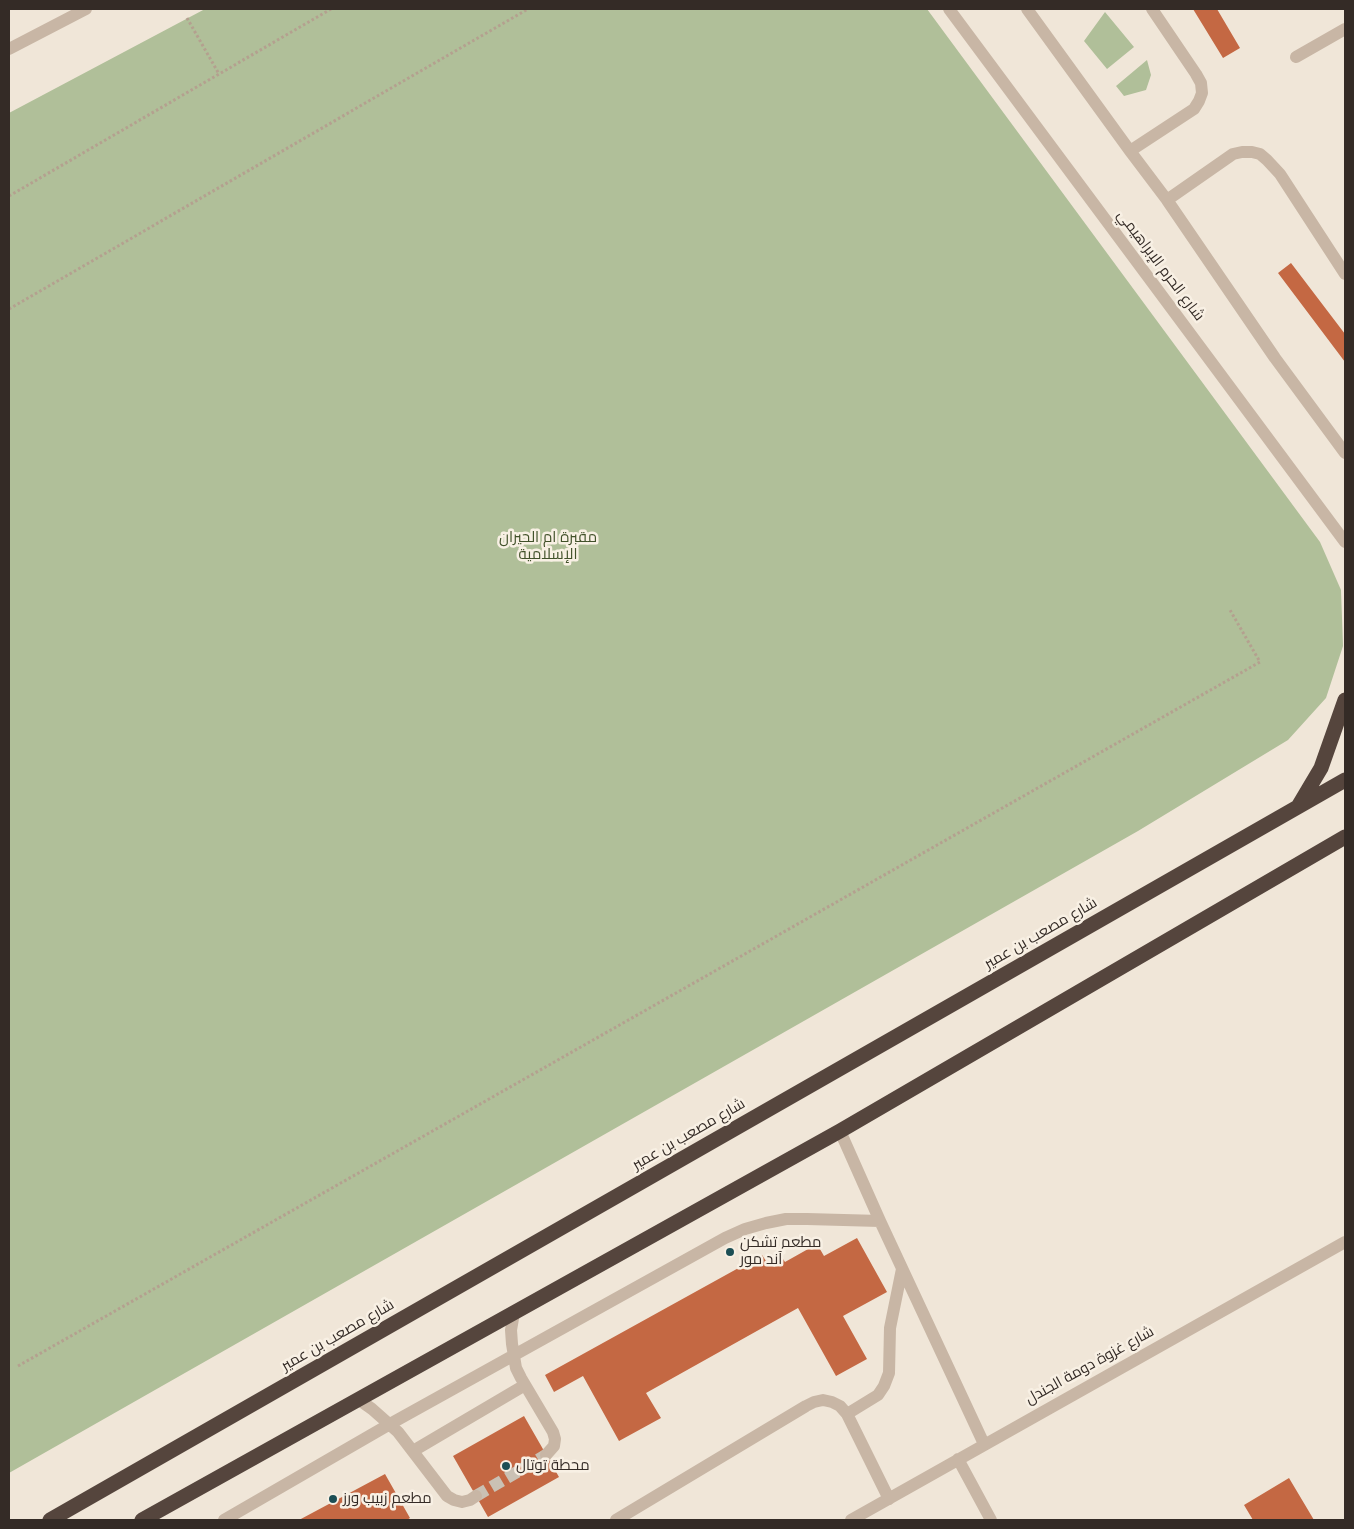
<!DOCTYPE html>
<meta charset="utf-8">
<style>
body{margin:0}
#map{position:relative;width:1354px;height:1529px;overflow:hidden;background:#f0e6d8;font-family:"Nunito Sans",sans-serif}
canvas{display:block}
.frame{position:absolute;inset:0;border:10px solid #342b26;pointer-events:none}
</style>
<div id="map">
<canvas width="1354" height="1529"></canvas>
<div class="frame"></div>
</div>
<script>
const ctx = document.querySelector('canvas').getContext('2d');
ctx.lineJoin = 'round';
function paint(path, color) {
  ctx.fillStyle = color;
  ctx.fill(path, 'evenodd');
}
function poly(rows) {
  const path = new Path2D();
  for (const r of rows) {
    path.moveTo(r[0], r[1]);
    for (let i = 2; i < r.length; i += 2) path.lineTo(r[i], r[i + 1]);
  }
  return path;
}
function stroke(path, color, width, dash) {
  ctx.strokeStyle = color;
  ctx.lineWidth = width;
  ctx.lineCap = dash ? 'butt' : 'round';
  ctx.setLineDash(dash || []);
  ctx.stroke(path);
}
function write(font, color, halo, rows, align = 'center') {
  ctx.font = font + ' "Nunito Sans",Cairo,sans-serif';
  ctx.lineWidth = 5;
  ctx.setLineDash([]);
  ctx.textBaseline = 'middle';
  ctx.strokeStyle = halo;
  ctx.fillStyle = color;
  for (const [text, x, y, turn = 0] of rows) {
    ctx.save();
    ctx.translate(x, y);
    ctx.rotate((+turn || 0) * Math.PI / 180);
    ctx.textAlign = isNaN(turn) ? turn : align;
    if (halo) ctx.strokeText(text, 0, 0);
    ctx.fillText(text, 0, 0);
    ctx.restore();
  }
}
paint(poly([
 [205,9,927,9,1320,542,1341,590,1343,646,1326,698,1288,740,1138,831,9,1473,9,113],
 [1105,12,1134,47,1107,69,1084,41],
 [1147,60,1151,75,1146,90,1124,96,1116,86]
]), '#b0bf99');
paint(poly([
 [1193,9,1217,9,1240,48,1223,58],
 [1291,263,1345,334,1345,362,1278,273],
 [857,1238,887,1292,843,1316,867,1359,836,1376,798,1308,646,1393,661,1418,619,1441,583,1376,554,1392,545,1375,762,1255,768,1264,781,1256,785,1262,817,1244,824,1256],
 [524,1416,559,1477,488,1517,453,1456],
 [385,1474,410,1518,407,1520,299,1520],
 [1289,1478,1314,1520,1253,1520,1244,1505]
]), '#c46843');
stroke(poly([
 [476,1496,546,1455]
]), '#cac1b4', 12, [12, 6]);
stroke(poly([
 [187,18,219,74],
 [9,196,331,9],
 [9,309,528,9],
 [18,1366,1260,662,1230,610]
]), '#b4a08f', 3, [2.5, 2.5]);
stroke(poly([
 [949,9,1345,542],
 [1027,9,1130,151,1167,200,1275,358,1345,453],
 [9,49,86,9],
 [1296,57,1345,29],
 [1130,151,1194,109,1199,101,1202,93,1201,83,1196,74,1152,9],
 [1167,200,1233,154,1242,152,1252,152,1260,154,1267,160,1280,174,1345,274],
 [840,1131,880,1221,984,1444],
 [514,1313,511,1330,512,1344,516,1368,521,1378,553,1432,555,1439,554,1446,546,1455],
 [358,1399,372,1409,398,1432,447,1496,454,1500,462,1502,470,1500,476,1496],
 [847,1414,878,1395,884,1386,889,1373,890,1328,902,1269],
 [413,1451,525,1385],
 [958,1459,991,1520],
 [224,1520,390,1424,725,1238,745,1229,766,1223,786,1219,807,1219,880,1221],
 [616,1520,806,1406,814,1402,823,1400,832,1402,840,1406,847,1414,889,1499],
 [851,1520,1345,1242]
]), '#c8b6a5', 12);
stroke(poly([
 [1299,805,1321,768,1345,700],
 [50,1520,1345,780],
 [142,1520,840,1131,1345,837]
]), '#55453d', 15);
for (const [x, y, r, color] of [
 [730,1252,5,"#1c4e54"],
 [506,1466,5,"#1c4e54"],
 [333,1499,5,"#1c4e54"]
]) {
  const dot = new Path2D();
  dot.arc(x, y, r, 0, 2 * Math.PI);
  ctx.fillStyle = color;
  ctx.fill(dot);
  stroke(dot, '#f8f0e4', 2);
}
write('15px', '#342b26', '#f8f0e4', [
 ["شارع الحرم الإبراهيمي",1160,266,53],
 ["شارع مصعب بن عمير",1041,934,-30],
 ["شارع مصعب بن عمير",689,1135,-30],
 ["شارع مصعب بن عمير",338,1336,-30],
 ["شارع غزوة دومة الجندل",1090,1366,-29]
]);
write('15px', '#41512a', '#f8f0e4', [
 ["مقبرة ام الحيران",548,538],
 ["الإسلامية",548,555]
]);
write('15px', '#342b26', '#f8f0e4', [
 ["مطعم تشكن",740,1243],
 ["آند مور",740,1260],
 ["محطة توتال",516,1466],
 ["مطعم زبيب ورز",343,1499]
], 'left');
</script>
